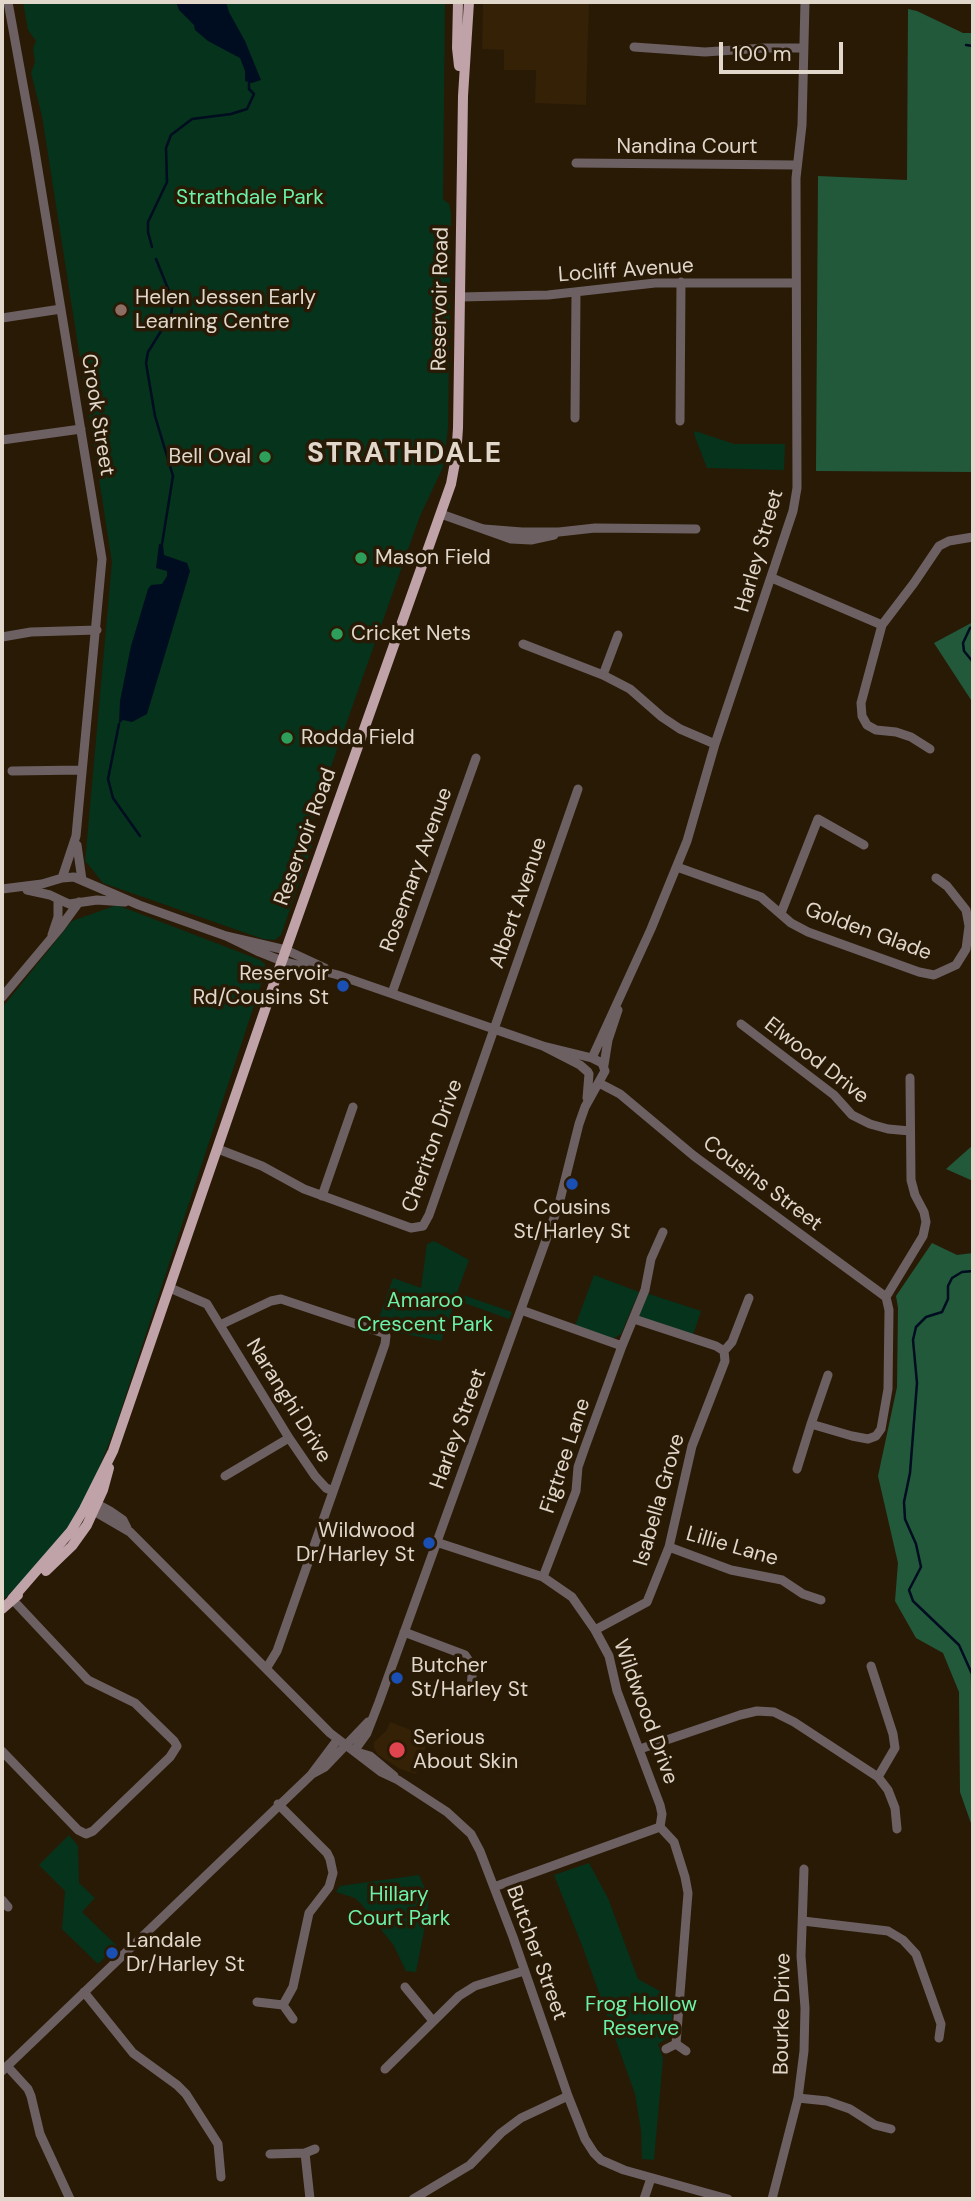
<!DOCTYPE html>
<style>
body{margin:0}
#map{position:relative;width:975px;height:2201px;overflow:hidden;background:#291a06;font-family:"DM Sans",sans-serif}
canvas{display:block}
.frame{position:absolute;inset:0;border:4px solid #e1d7cb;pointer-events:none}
.scale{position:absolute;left:719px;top:42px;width:124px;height:32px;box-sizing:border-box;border:4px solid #e1d7cb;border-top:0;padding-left:9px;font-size:21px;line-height:24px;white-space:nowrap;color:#e1d7cb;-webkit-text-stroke:5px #291a06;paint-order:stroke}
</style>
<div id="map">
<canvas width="975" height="2201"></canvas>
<div class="frame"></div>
<div class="scale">100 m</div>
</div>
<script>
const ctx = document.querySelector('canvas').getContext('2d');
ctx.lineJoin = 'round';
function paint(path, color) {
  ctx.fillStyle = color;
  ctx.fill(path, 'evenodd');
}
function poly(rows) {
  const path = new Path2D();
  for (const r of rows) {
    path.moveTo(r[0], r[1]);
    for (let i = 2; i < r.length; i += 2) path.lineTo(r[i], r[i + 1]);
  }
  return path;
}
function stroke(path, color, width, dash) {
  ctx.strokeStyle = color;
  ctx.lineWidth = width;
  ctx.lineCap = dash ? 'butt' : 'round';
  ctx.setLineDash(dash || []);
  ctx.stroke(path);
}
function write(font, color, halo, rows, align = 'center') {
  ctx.font = font + ' "DM Sans",sans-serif';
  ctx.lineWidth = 7;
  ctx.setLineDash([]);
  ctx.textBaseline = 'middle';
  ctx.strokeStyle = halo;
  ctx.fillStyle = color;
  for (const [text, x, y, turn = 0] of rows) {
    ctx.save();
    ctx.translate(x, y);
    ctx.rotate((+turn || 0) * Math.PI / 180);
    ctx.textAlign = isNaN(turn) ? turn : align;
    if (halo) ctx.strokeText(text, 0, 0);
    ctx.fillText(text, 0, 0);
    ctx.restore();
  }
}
paint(poly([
 [483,2,589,2,586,105,535,103,536,70,504,70,504,50,482,49],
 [390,1722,429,1737,416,1774,400,1769,378,1755,374,1748,374,1742,386,1731]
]), '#342106');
paint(poly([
 [23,2,445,2,443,199,449,204,451,213,448,427,444,465,420,516,311,823,319,826,281,935,275,940,263,939,103,883,87,863,85,862,112,562,42,116,31,73,35,62,33,48,36,41,28,30],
 [695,431,734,444,785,444,784,470,707,468,694,434],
 [117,905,260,960,265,964,265,972,115,1428,95,1478,72,1524,29,1575,2,1601,2,1008,72,921],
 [434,1241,469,1260,457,1293,512,1312,509,1319,456,1300,441,1341,400,1333,395,1325,378,1321,393,1278,421,1288,427,1244],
 [594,1275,639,1292,621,1334,611,1340,575,1326],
 [646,1293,701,1311,692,1338,637,1318],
 [69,1835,78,1846,79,1883,95,1898,82,1912,117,1946,98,1964,62,1929,65,1891,39,1865],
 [589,1863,608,1898,638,1979,674,1999,670,2036,658,2044,663,2059,654,2160,642,2159,641,2130,635,2094,583,1948,554,1875],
 [419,1875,429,1898,425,1926,416,1972,406,1971,394,1946,363,1906,355,1898,336,1892,340,1886]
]), '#05331c');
paint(poly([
 [908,9,917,11,963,33,973,33,973,472,816,471,818,176,907,180],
 [973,622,973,703,934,643],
 [973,1145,973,1181,946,1169],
 [932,1243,957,1255,973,1253,973,1829,960,1792,959,1692,943,1653,916,1638,895,1601,898,1563,878,1476,897,1387,898,1308,896,1296]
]), '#22593a');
paint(poly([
 [176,2,226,2,229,12,245,41,261,80,252,83,245,81,245,71,240,58,208,41,195,30,194,25,179,10],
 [159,544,163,545,164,555,187,563,190,571,147,714,132,722,123,720,119,724,120,701,131,646,148,589,151,585,162,584,167,576,167,571,156,568]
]), '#000c20');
stroke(poly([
 [966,45,973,46],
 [152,247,148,232,148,222,167,182,166,148,171,135,192,119,231,114,247,109,254,94,249,89,249,83],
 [156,259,173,301,171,315,148,352,146,363,155,416,173,476,162,544],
 [973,627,970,628,963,643,964,651,973,662],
 [119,724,108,779,113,798,140,836],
 [973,1271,962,1272,952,1278,948,1286,948,1299,942,1312,926,1317,916,1327,913,1340,917,1383,910,1473,904,1502,905,1519,916,1544,921,1567,909,1590,913,1601,959,1645,972,1674,973,1720]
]), '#000c20', 2.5);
stroke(poly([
 [8,2,34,145,102,559,76,836,62,878],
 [634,47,705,52,764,48,804,48],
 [576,163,797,165],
 [460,297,548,295,655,283,796,283],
 [2,318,61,309],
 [575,418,576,292],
 [680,421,681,282],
 [2,440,81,429],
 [441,514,511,539,531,540,554,535],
 [484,529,522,532,559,532,595,528,696,529],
 [772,578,882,625,861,703,862,716,867,725,876,730,896,732,911,737,930,749],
 [882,625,914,583,939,546,949,541,973,537],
 [2,637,31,632,97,630],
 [523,644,603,675,630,689,662,717,680,729,715,744],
 [603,675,618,635],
 [12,771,82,770],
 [77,845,82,880],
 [677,867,761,897,791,923,808,932,919,972,934,975,956,965,966,949,969,926,966,910,947,886,936,878],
 [2,889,42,884,62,878,74,877,139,905,226,936,286,950,325,968],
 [27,890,50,895,69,904,97,900,125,902],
 [781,913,818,819,864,845],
 [52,935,58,917,58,899],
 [226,936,257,951,282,961,338,975,543,1046,580,1065,588,1072],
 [392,993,476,758],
 [2,997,60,928,79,902],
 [741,1024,834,1095,852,1115,870,1124,888,1129,910,1131],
 [592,1058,651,929,687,841,715,744,793,511,797,488,796,178,802,125,805,2],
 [604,1065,608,1040,618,1010],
 [599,1083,620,1094,694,1156,886,1297],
 [587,1098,589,1074],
 [218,1149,262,1166,304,1189,411,1228,423,1226,429,1215,578,789],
 [322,1196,353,1107],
 [170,1288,207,1304,289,1438,315,1476,326,1488,333,1491],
 [886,1297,923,1236,926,1222,924,1212,915,1195,911,1180,910,1078],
 [521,1310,622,1346,585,1447,578,1467,576,1491,543,1577],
 [634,1319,716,1346,724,1351,732,1342,749,1298],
 [220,1325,271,1301,281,1299,383,1333,386,1336,385,1344,277,1651,266,1669],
 [622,1346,645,1290,651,1259,663,1232],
 [828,1375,811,1424,852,1436,868,1439,876,1436,881,1429,888,1389,889,1310,886,1297],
 [797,1469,811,1424],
 [225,1476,289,1438],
 [91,1504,97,1504,110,1511,123,1520,127,1528],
 [89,1506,94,1511,130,1532,330,1733,381,1772,398,1780,447,1812,471,1834,480,1851,513,1937,568,2096,585,2139,594,2153,601,2160,624,2170,728,2199],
 [436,1542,543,1577,572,1597,595,1630,609,1656,617,1691,660,1805,662,1814,660,1827],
 [669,1547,731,1570,782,1580,803,1594,821,1600],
 [595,1630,647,1602,669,1547,692,1446,725,1361,724,1351],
 [404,1632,465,1655,469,1661,472,1676,471,1689],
 [871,1666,893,1734,895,1748,878,1777],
 [640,1749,740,1715,757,1711,774,1712,794,1722,878,1777,888,1790,895,1808,897,1829],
 [2,1751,78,1830,86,1834,93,1831,170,1757,177,1746,174,1741,135,1703,88,1680,12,1599],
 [354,1751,367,1733,379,1702,559,1204,579,1124,585,1107,605,1071,602,1063,592,1058,543,1046],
 [360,1753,370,1756,394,1776],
 [312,1774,325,1767,368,1722],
 [278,1804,327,1853,330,1859,333,1873,329,1887,309,1913,293,1987,283,2005],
 [660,1827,674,1842,685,1877,688,1893,676,2044],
 [494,1887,660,1827],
 [2,1900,8,1907],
 [803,1921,888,1931,903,1940,916,1954,941,2024,939,2038],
 [405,1987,433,2021],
 [84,1992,133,2053,177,2085,186,2094,218,2144,221,2177],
 [257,2002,283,2005,293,2019],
 [666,2049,676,2044,686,2051],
 [7,2066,28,2089,31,2096,40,2134,70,2199],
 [385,2069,459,1996,475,1986,524,1971],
 [2,2071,311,1775,338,1739],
 [798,2098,827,2101,850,2109,875,2125,891,2129],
 [305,2153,310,2199],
 [270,2154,305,2153,315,2149],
 [413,2199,470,2165,501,2133,521,2118,568,2096],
 [644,2199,651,2178],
 [772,2199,798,2098,804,2051,805,2008,801,1956,804,1869]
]), '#6d6062', 9);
stroke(poly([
 [458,2,457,48,459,66],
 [46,1571,72,1546,87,1525,103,1490,109,1468],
 [12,1599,71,1531,84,1509,113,1451,278,972,451,484,456,457,458,428,463,96,469,2],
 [2,1609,18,1595]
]), '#bfa3a8', 10);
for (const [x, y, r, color] of [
 [121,310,7,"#8d6e63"],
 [265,457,7,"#2e9e5b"],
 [361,558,7,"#2e9e5b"],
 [337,634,7,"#2e9e5b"],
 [287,738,7,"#2e9e5b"],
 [343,986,7,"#1a4fb4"],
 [572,1184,7,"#1a4fb4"],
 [429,1543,7,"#1a4fb4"],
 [397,1678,7,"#1a4fb4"],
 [397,1750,9,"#e0444e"],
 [112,1953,7,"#1a4fb4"]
]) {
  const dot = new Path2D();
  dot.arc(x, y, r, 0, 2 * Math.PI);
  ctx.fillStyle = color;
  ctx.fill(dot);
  stroke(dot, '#291a06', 2.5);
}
write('21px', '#e1d7cb', '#291a06', [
 ["Nandina Court",687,147],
 ["Locliff Avenue",626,271,-4],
 ["Reservoir Road",441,299,-89],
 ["Crook Street",97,415,81],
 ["Harley Street",760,551,-74],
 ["Reservoir Road",306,837,-70],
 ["Rosemary Avenue",417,870,-70],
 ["Albert Avenue",519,903,-71],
 ["Golden Glade",868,932,20],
 ["Elwood Drive",816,1061,38],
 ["Cheriton Drive",433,1146,-70],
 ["Cousins Street",762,1184,37],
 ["Naranghi Drive",288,1401,58],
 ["Harley Street",459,1429,-70],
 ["Figtree Lane",566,1456,-72],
 ["Isabella Grove",660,1500,-74],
 ["Lillie Lane",732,1547,16],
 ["Wildwood Drive",645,1712,70],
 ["Butcher Street",536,1953,70],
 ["Bourke Drive",783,2014,-89]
]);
write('21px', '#6bf2a7', '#291a06', [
 ["Strathdale Park",250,198],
 ["Amaroo",425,1301],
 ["Crescent Park",425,1325],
 ["Hillary",399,1895],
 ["Court Park",399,1919],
 ["Frog Hollow",641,2005],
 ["Reserve",641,2029]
]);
write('21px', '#e1d7cb', '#291a06', [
 ["Helen Jessen Early",135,298],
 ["Learning Centre",135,322],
 ["Bell Oval",251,457,"right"],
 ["Mason Field",375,558],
 ["Cricket Nets",351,634],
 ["Rodda Field",301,738],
 ["Reservoir",329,974,"right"],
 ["Rd/Cousins St",329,998,"right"],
 ["Cousins",572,1208,"center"],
 ["St/Harley St",572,1232,"center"],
 ["Wildwood",415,1531,"right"],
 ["Dr/Harley St",415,1555,"right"],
 ["Butcher",411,1666],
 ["St/Harley St",411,1690],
 ["Serious",413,1738],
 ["About Skin",413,1762],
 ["Landale",126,1941],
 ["Dr/Harley St",126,1965]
], 'left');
ctx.letterSpacing = '2px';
write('bold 28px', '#e1d7cb', '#291a06', [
 ["STRATHDALE",405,455]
]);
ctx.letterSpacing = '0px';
</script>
